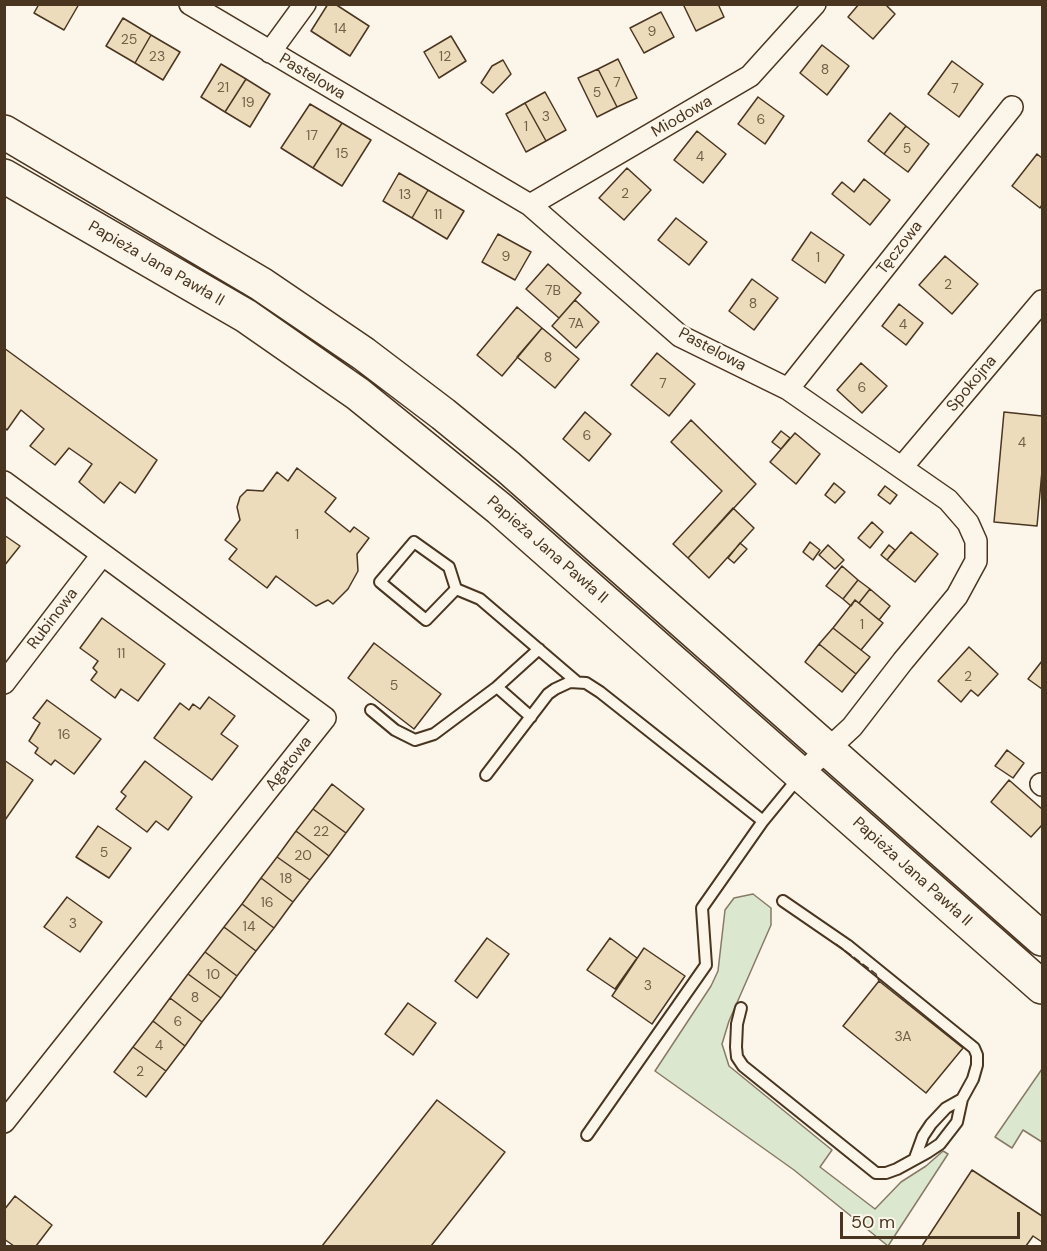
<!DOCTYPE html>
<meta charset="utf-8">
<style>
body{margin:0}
#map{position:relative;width:1047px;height:1251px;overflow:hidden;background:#fbf6e9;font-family:"DM Sans",sans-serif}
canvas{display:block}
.frame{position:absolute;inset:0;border:6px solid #4a3520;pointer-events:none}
.scale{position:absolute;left:840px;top:1212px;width:180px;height:27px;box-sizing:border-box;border:3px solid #4a3520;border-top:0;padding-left:8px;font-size:18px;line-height:21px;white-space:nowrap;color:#4a3520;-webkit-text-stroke:4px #fbf6e9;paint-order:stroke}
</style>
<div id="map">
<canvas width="1047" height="1251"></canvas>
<div class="frame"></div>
<div class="scale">50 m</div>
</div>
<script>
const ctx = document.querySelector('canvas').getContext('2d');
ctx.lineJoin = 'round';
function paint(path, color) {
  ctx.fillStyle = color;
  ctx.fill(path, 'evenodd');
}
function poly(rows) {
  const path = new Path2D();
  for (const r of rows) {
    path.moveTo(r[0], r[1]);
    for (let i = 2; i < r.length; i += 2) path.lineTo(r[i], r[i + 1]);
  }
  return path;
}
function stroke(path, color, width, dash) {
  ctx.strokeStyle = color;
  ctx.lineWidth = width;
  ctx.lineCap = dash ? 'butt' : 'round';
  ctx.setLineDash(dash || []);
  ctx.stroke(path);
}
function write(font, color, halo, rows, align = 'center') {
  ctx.font = font + ' "DM Sans",sans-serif';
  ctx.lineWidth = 4.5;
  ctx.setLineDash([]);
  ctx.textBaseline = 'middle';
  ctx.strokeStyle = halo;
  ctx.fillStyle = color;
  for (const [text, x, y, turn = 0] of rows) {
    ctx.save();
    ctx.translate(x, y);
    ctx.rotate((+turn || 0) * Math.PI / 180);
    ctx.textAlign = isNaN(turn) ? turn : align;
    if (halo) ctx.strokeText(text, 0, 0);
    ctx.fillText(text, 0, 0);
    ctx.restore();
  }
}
const green = poly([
 [753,894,771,908,771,925,729,1021,722,1044,729,1066,832,1150,820,1167,875,1209,901,1182,926,1166,943,1151,948,1154,888,1246,794,1170,655,1071,711,986,718,971,725,910,734,898,753,894],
 [1042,1069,1042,1142,1023,1130,1012,1148,995,1137,1042,1069]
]);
paint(green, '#dce7d0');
stroke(green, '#887966', 1.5);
const building = poly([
 [39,4,79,4,64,30,34,13,39,4],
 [328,4,335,4,369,26,350,56,311,31,328,4],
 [683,4,718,4,724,17,696,31,683,4],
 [859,4,885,4,895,14,873,39,848,17,859,4],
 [661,12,674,37,644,53,630,28,661,12],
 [123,18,151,35,135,63,106,46,123,18],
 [151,35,180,52,163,80,135,63,151,35],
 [451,36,466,61,439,78,424,52,451,36],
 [822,45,849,66,827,95,800,73,822,45],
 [618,59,637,98,617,107,598,69,618,59],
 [503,60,511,74,493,93,481,83,492,66,503,60],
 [952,61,983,84,959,117,928,94,952,61],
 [221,64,246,79,225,112,201,97,221,64],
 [598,69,617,107,597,117,578,78,598,69],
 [246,79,270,94,250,127,225,112,246,79],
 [545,92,566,130,546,141,525,103,545,92],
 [758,97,784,116,765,144,738,124,758,97],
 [525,103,546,141,526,152,506,114,525,103],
 [310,104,342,123,313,168,281,148,310,104],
 [890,113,906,126,884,154,868,141,890,113],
 [342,123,371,140,342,186,313,168,342,123],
 [906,126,929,144,908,172,884,154,906,126],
 [697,131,726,154,703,183,674,160,697,131],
 [1037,154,1042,158,1042,205,1040,208,1012,186,1037,154],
 [627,168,651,190,624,220,599,198,627,168],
 [399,173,428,190,412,218,383,201,399,173],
 [864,179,890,200,870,225,832,194,842,182,854,192,864,179],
 [428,190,464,211,447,239,412,218,428,190],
 [676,218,707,242,689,265,658,240,676,218],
 [811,232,844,255,825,283,792,260,811,232],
 [498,234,531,252,515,280,482,262,498,234],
 [945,256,978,284,952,314,919,285,945,256],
 [548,264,581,293,559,318,526,289,548,264],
 [752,279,778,298,754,330,729,311,752,279],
 [575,300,599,322,576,348,552,326,575,300],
 [899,304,923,323,906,345,882,326,899,304],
 [517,307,542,328,502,376,477,355,517,307],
 [542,328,579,359,555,388,517,357,542,328],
 [4,348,157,460,135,493,120,482,104,503,79,482,92,464,69,448,55,465,30,446,44,429,21,410,7,430,4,427,4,348],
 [657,353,695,384,669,416,631,385,657,353],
 [861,363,887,386,862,413,837,390,861,363],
 [585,412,611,434,589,461,563,439,585,412],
 [1004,412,1042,416,1042,471,1037,526,994,522,1004,412],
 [691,420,756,484,688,558,673,544,722,491,671,442,691,420],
 [781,431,790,438,781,449,772,442,781,431],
 [795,433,820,454,796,484,770,462,795,433],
 [297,468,336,498,325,512,350,532,354,527,369,538,357,554,358,571,348,589,333,604,328,600,316,606,276,576,267,588,229,559,237,549,225,540,240,520,237,507,240,497,247,490,263,491,277,472,288,481,297,468],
 [834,483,845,492,835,503,825,495,834,483],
 [885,486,897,495,890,504,878,495,885,486],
 [733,508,754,528,709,578,688,558,733,508],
 [872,522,883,532,870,548,858,538,872,522],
 [911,532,938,554,915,582,887,560,911,532],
 [4,535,20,546,4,566,4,535],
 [810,542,820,550,813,560,803,552,810,542],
 [740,543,747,549,734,563,728,558,740,543],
 [828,545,844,560,835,569,819,555,828,545],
 [889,545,895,550,887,560,881,555,889,545],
 [842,566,858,580,843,599,826,586,842,566],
 [858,580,870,589,859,603,855,600,851,606,843,599,858,580],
 [870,589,890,606,879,620,859,603,870,589],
 [855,600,883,623,861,650,833,628,855,600],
 [102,618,165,664,138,701,121,689,115,698,91,680,97,672,93,668,98,661,80,648,102,618],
 [833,628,870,657,856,674,819,644,833,628],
 [374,643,441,694,414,729,348,678,374,643],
 [819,644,856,674,842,692,805,662,819,644],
 [969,647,998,674,978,696,971,690,961,702,938,681,969,647],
 [1042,661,1042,689,1028,679,1042,661],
 [209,697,235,716,221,734,238,746,212,780,154,738,180,703,189,710,193,704,200,709,209,697],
 [47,700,101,739,74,774,55,760,51,765,35,753,38,748,29,741,40,723,33,718,47,700],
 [1007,750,1024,763,1013,778,995,766,1007,750],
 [4,760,33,780,5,820,4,819,4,760],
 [145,761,192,797,168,830,156,821,147,832,116,809,126,796,121,792,145,761],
 [1009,780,1042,809,1042,825,1031,837,991,802,1009,780],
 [332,784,364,809,346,833,313,809,332,784],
 [313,809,346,833,329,856,296,831,313,809],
 [98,826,131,848,109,878,76,857,98,826],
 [296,831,329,856,310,880,277,857,296,831],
 [277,857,310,880,293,902,261,878,277,857],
 [261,878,293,902,274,928,242,904,261,878],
 [67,897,102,922,80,952,44,927,67,897],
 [242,904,274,928,256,951,224,927,242,904],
 [224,927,256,951,237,976,205,952,224,927],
 [487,938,509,954,477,998,455,981,487,938],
 [610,938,637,958,615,989,587,970,610,938],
 [644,948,685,976,652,1024,612,996,644,948],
 [205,952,237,976,221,998,188,974,205,952],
 [188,974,221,998,202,1022,170,998,188,974],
 [879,981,963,1048,926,1093,843,1026,879,981],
 [170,998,202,1022,185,1046,153,1021,170,998],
 [408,1003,436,1023,413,1055,385,1034,408,1003],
 [153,1021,185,1046,166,1071,133,1047,153,1021],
 [133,1047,166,1071,146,1097,114,1072,133,1047],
 [437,1100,505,1152,431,1246,322,1246,437,1100],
 [972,1170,1042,1216,1042,1242,1033,1236,1026,1246,922,1246,972,1170],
 [15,1196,52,1225,36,1246,14,1246,4,1239,4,1210,15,1196]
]);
paint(building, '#ecdcbc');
stroke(building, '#4a3520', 1.5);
const lane = poly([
 [456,589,426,620,380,582,414,542,449,567,456,589,480,599,577,682],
 [497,687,539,649],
 [371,710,395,730,415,740,434,734,497,687,531,717],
 [486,775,548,694,555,689,570,682,586,683,600,692,763,821],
 [741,1008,737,1024,736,1047,737,1057,743,1066,876,1173,886,1173,897,1169,928,1152,940,1144,957,1122,962,1099,973,1079,977,1065,977,1055,974,1048,847,945,783,901],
 [587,1135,706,965,702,908,763,821,799,777],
 [915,1158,923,1136,931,1124,946,1108,962,1099]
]);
const street = poly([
 [190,4,530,205,680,336,788,389,948,500,968,523,976,541,976,561,957,596,903,661,852,727,801,774],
 [270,52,305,4],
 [530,205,750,76,815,4],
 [788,389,1012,107],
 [902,467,1042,301],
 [4,482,325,718,4,1122],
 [4,683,102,555],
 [1041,784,1042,785]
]);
const primary = poly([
 [4,132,261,284,364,354,443,414,508,467,1042,939],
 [4,176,246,316,358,394,500,509,1042,987]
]);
stroke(lane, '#4a3520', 14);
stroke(street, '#4a3520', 24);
stroke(primary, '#4a3520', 36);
stroke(lane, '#fbf6e9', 10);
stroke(street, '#fbf6e9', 21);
stroke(primary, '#fbf6e9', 33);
stroke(poly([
 [836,944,876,974,879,981]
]), '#4a3520', 1.5, [8, 3]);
write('14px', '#725f47', null, [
 ["14",340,29],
 ["9",652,32],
 ["25",129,40],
 ["23",157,57],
 ["12",445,57],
 ["8",825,70],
 ["7",617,83],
 ["21",223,88],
 ["7",955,89],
 ["5",597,93],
 ["19",248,103],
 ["3",546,117],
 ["6",761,120],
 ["1",526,127],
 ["17",312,136],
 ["5",907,149],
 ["15",342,154],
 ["4",700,157],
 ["2",625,194],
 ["13",405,195],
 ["11",438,215],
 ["9",506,257],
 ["1",818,258],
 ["2",948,285],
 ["7B",553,291],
 ["8",753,304],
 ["7A",576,324],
 ["4",903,325],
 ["8",548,358],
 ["7",663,384],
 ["6",862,388],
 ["6",587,436],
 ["4",1022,443],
 ["1",297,535],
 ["1",862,625],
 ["11",121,654],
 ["2",968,677],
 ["5",394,686],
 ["16",64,735],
 ["22",321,832],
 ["5",104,853],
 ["20",303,856],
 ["18",286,879],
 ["16",267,903],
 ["3",73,924],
 ["14",249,927],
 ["10",213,975],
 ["3",648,986],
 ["8",195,998],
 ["6",178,1022],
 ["3A",903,1037],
 ["4",159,1046],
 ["2",140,1072]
]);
write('16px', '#4a3520', '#fbf6e9', [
 ["Pastelowa",312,77,31],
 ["Miodowa",682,117,-30],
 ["Tęczowa",900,248,-52],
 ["Papieża Jana Pawła II",156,264,30],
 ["Pastelowa",712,350,28],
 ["Spokojna",972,384,-50],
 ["Papieża Jana Pawła II",547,550,41],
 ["Rubinowa",53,619,-53],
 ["Agatowa",289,764,-52],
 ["Papieża Jana Pawła II",912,872,42]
]);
</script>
